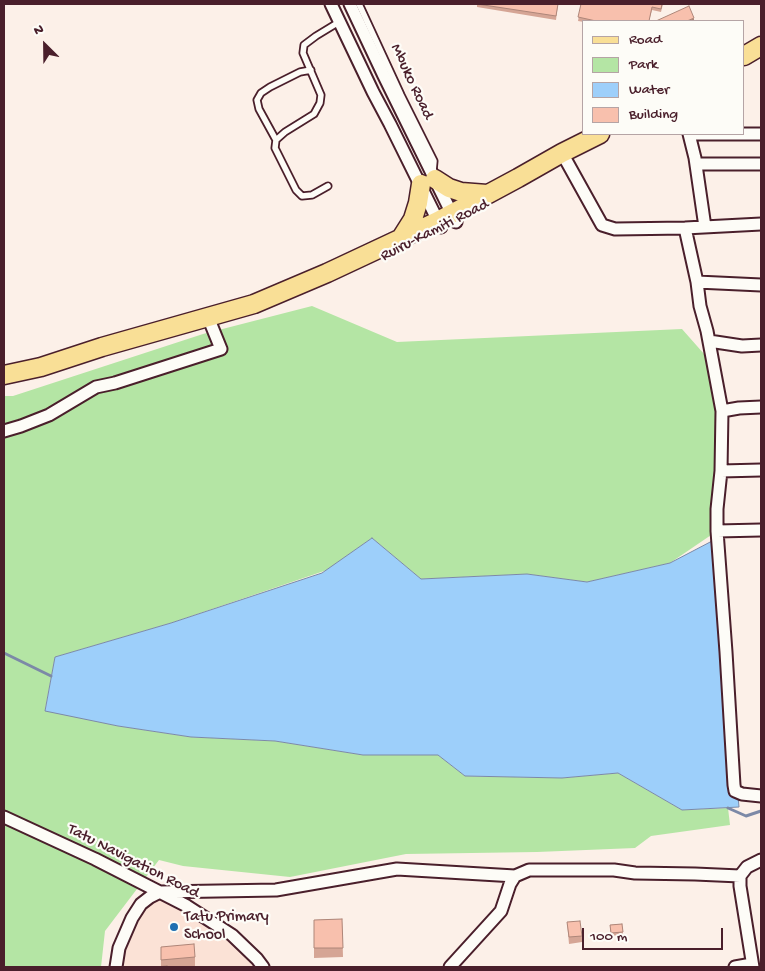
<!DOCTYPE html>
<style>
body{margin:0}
#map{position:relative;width:765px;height:971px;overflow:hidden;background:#fcf0e8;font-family:"Gochi Hand",sans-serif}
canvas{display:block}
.frame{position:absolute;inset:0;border:5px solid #4a1f2b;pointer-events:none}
.legend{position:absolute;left:582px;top:20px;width:162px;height:115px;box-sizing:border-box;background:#fdfcf7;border:1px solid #b5a4a5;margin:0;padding:6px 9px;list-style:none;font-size:15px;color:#4a1f2b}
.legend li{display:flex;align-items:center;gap:10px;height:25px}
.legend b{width:25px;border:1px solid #b5a4a5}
.north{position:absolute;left:20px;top:20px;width:50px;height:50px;-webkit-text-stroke:4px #fdfcf7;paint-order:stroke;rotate:337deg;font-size:14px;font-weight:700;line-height:20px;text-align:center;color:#4a1f2b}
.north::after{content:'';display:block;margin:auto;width:18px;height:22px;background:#4a1f2b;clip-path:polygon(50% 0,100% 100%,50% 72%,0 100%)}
.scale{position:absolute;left:582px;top:928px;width:141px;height:22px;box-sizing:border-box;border:2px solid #4a1f2b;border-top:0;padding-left:6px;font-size:15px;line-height:18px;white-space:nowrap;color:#4a1f2b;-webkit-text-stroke:4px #fdfcf7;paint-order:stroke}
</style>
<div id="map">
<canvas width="765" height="971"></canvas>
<div class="frame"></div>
<ul class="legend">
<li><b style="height:6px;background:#f9df96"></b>Road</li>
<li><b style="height:14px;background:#b4e5a4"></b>Park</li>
<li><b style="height:14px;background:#9dcffa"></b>Water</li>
<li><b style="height:14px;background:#f8c0ad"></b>Building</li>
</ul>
<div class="north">N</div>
<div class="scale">100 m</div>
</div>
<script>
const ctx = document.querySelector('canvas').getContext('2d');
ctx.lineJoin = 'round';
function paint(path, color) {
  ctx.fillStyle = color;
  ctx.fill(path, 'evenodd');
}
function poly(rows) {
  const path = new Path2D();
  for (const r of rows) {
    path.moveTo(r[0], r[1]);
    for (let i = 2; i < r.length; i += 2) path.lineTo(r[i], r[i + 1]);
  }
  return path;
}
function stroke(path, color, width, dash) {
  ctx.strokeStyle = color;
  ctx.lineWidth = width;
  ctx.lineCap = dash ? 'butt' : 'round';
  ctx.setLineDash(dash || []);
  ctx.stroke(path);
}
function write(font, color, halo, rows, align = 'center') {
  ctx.font = font + ' "Gochi Hand",sans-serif';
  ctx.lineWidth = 4.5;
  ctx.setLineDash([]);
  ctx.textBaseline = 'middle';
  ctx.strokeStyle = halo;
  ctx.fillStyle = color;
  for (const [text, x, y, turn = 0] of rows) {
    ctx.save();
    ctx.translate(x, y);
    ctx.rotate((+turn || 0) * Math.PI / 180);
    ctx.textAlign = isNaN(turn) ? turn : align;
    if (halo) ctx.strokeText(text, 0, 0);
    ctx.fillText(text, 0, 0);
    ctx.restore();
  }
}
paint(poly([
 [160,892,232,935,262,967,119,967,132,918]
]), '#fbe2d6');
paint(poly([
 [312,306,397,342,682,329,712,363,721,457,717,531,670,563,587,582,527,574,421,579,372,538,327,570,171,623,55,657,45,710,118,726,191,737,275,741,363,755,438,755,465,776,562,778,618,773,682,810,728,808,730,825,651,836,635,848,537,852,406,854,290,877,183,866,159,860,105,931,101,967,4,967,4,396,13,396,203,334]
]), '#b4e5a4');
const water = poly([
 [372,538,421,579,527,574,587,582,670,563,714,540,739,807,682,810,618,773,562,778,465,776,438,755,363,755,275,741,191,737,118,726,45,711,55,657,171,623,322,573,372,538]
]);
paint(water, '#9dcffa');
stroke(water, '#7c89a7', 1);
stroke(poly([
 [4,653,51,676],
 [728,808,746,816,761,811]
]), '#7c89a7', 3);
const service = poly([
 [359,4,401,95,434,161,433,171],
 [276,140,259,109,257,100,261,93,270,87,300,72,311,70],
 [328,186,312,195,302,196,296,190,275,148,276,140,285,132,314,114,320,103,321,95,303,53,304,45,316,36,339,22]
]);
const minor = poly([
 [331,4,373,92,390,124,441,227],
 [350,4,384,76,456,222],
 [689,134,695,158,705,227],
 [690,134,761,134],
 [562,153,602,225,615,229,685,228,761,224],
 [696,164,761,164],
 [685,228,697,282,700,306,707,331,722,411,721,471,717,509,717,531,726,652,734,785,735,791,742,794,761,796],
 [697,282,761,285],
 [709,341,742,346,761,345],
 [722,411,739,408,761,407],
 [4,431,21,426,49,415,96,387,115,383,221,349,208,317],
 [721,471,761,470],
 [717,531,761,530],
 [4,817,95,859,187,906,232,935,257,959,263,967],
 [116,967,119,948,132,918,141,904,150,897,160,892,276,890,397,869,515,876],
 [450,967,501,911,510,884,515,876,529,870,614,870,635,873,695,874,740,876],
 [735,967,752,964],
 [753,967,740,886,740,876,747,867,761,860]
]);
const primary = poly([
 [744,56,761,46],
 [435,179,449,188,461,192,487,194],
 [401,238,413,219,418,203,421,184],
 [4,375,41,367,102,347,254,304,327,273,438,221,518,178,562,153,600,134]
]);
stroke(service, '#4a1f2b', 9);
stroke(minor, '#4a1f2b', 15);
stroke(primary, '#4a1f2b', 21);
stroke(service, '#fdfcf7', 5.5);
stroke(minor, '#fdfcf7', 11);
stroke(primary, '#f9df96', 18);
paint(poly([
 [477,4,558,4,556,20,477,7],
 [581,4,663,4,661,12,652,10,649,21,584,22,578,21],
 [342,919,343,957,314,958,314,920],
 [567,922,582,936,582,942,569,944],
 [622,924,623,935,611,936,610,925],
 [161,947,195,957,195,967,154,967,161,967]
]), '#d5a595');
paint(poly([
 [694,18,694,21,687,21]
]), '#ae8679');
const building = poly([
 [477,4,558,4,556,16,477,4],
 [581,4,662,4,661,9,652,7,649,21,596,21,578,17,581,4],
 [689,6,694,18,687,21,656,21,689,6],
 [342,919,343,948,314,948,314,920,342,919],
 [580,921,582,936,569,937,567,922,580,921],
 [622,924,623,932,611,933,610,925,622,924],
 [194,944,195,957,161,960,161,947,194,944],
 [167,966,167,967,154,967,167,966]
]);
paint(building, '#f8c0ad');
stroke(building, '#ae8679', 1);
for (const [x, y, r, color] of [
 [174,927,5,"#1f6fb2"]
]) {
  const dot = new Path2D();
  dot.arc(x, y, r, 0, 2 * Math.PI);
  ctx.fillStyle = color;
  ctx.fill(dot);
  stroke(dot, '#fdfcf7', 2);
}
write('16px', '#4a1f2b', '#fdfcf7', [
 ["Mbuko Road",411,82,65],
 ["Ruiru-Kamiti Road",435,231,-27],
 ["Tatu Navigation Road",133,862,27]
]);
write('16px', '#4a1f2b', '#fdfcf7', [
 ["Tatu Primary",184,918],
 ["School",184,936]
], 'left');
</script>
